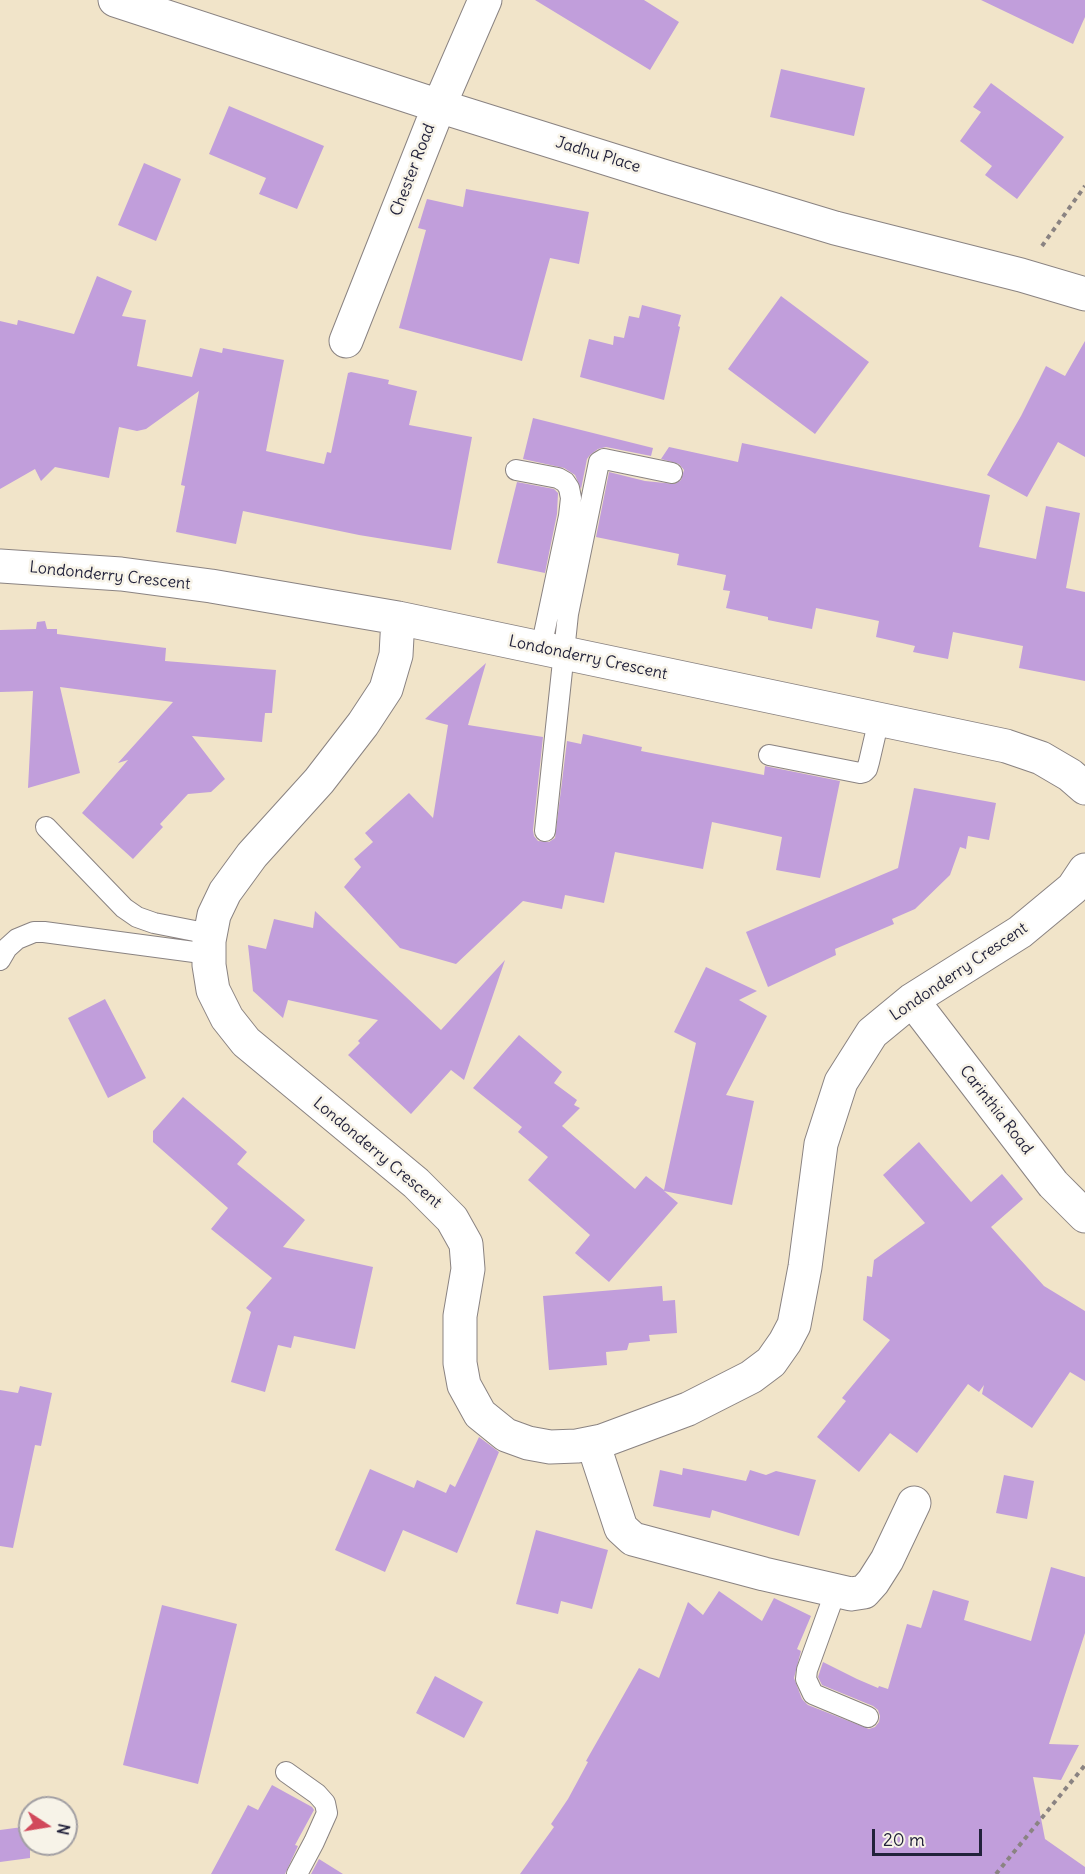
<!DOCTYPE html>
<style>
body{margin:0}
#map{position:relative;width:1085px;height:1874px;overflow:hidden;background:#f1e4c9;font-family:Delius,sans-serif}
canvas{display:block}
.north{position:absolute;left:18px;top:1796px;width:60px;height:60px;box-sizing:border-box;background:#f7f3e8;border:2px solid #a29fa3;border-radius:50%;rotate:102deg;font-size:16px;font-weight:700;line-height:24px;text-align:center;color:#22223b}
.north::after{content:'';display:block;margin:auto;width:21px;height:27px;background:#d1495b;clip-path:polygon(50% 0,100% 100%,50% 72%,0 100%)}
.scale{position:absolute;left:872px;top:1829px;width:110px;height:27px;box-sizing:border-box;border:3px solid #22223b;border-top:0;padding-left:8px;font-size:18px;line-height:21px;white-space:nowrap;color:#22223b;-webkit-text-stroke:4px #f7f3e8;paint-order:stroke}
</style>
<div id="map">
<canvas width="1085" height="1874"></canvas>
<div class="north">N</div>
<div class="scale">20 m</div>
</div>
<script>
const ctx = document.querySelector('canvas').getContext('2d');
ctx.lineJoin = 'round';
function paint(path, color) {
  ctx.fillStyle = color;
  ctx.fill(path, 'evenodd');
}
function poly(rows) {
  const path = new Path2D();
  for (const r of rows) {
    path.moveTo(r[0], r[1]);
    for (let i = 2; i < r.length; i += 2) path.lineTo(r[i], r[i + 1]);
  }
  return path;
}
function stroke(path, color, width, dash) {
  ctx.strokeStyle = color;
  ctx.lineWidth = width;
  ctx.lineCap = dash ? 'butt' : 'round';
  ctx.setLineDash(dash || []);
  ctx.stroke(path);
}
function write(font, color, halo, rows, align = 'center') {
  ctx.font = font + ' Delius,sans-serif';
  ctx.lineWidth = 5;
  ctx.setLineDash([]);
  ctx.textBaseline = 'middle';
  ctx.strokeStyle = halo;
  ctx.fillStyle = color;
  for (const [text, x, y, turn = 0] of rows) {
    ctx.save();
    ctx.translate(x, y);
    ctx.rotate((+turn || 0) * Math.PI / 180);
    ctx.textAlign = isNaN(turn) ? turn : align;
    if (halo) ctx.strokeText(text, 0, 0);
    ctx.fillText(text, 0, 0);
    ctx.restore();
  }
}
paint(poly([
 [535,0,644,0,679,22,650,70],
 [981,0,1085,0,1085,17,1073,44],
 [781,69,865,88,854,136,770,117],
 [991,83,1064,137,1017,199,985,175,992,166,960,141,981,112,973,107],
 [229,106,324,146,297,209,259,194,266,178,209,154],
 [144,163,181,179,156,241,118,225],
 [466,189,589,212,579,264,550,258,522,361,399,328,426,230,418,228,427,199,463,207],
 [97,276,132,291,122,316,146,320,137,366,192,377,200,348,222,353,223,348,284,360,266,451,324,464,327,452,331,453,348,373,351,372,389,380,388,384,417,391,409,425,472,437,451,550,359,535,243,511,236,544,176,532,185,486,181,485,199,391,146,429,137,431,119,427,109,478,55,467,41,481,35,469,0,489,0,321,17,325,18,320,74,334],
 [781,296,869,362,815,434,728,369],
 [642,305,681,315,678,326,680,327,664,400,580,377,589,339,613,345,614,336,624,338,629,316,639,318],
 [1085,341,1085,457,1058,442,1027,497,987,475,1021,416,1046,366,1065,376],
 [533,418,653,448,651,456,606,447,598,449,590,455,587,459,581,489,575,475,564,468,523,459],
 [742,443,990,495,979,547,1036,559,1046,506,1080,513,1066,588,1085,592,1085,681,1019,668,1023,646,953,632,948,659,913,652,915,646,876,637,879,621,816,608,812,629,768,620,768,617,726,608,730,591,723,590,726,575,677,565,679,554,596,537,609,472,645,481,675,484,681,480,684,470,679,464,661,459,669,447,738,462],
 [517,482,554,489,558,493,557,514,545,573,497,563],
 [45,621,47,629,57,629,57,634,166,648,165,661,276,670,272,713,265,713,262,742,192,736,225,779,211,792,188,794,160,824,163,827,133,859,82,813,128,760,118,763,173,702,60,687,80,773,28,788,33,691,0,692,0,630,36,629,37,622],
 [486,663,468,725,543,737,533,830,534,836,538,841,549,842,555,838,567,741,581,744,583,734,642,747,641,751,764,775,765,766,840,781,820,878,776,870,782,837,712,822,703,869,615,852,604,903,565,895,562,909,523,901,456,964,400,948,344,887,361,867,354,859,373,842,365,833,409,793,433,818,448,725,425,719],
 [914,788,996,803,989,840,968,836,966,849,960,847,950,875,915,909,892,919,894,924,835,949,836,955,768,987,746,932,898,868],
 [315,911,441,1030,505,960,464,1080,451,1070,411,1114,348,1055,360,1043,358,1041,378,1020,288,1000,283,1018,253,991,248,945,266,949,274,919,313,928],
 [706,967,757,991,739,1000,767,1016,726,1095,754,1101,732,1205,664,1191,678,1203,609,1282,575,1253,590,1235,528,1180,548,1157,518,1132,522,1127,473,1088,519,1035,562,1072,554,1083,577,1100,574,1105,580,1108,562,1126,635,1189,646,1176,664,1190,696,1043,674,1032],
 [105,999,146,1078,108,1098,68,1018],
 [183,1097,247,1152,237,1164,305,1220,283,1247,373,1267,355,1349,294,1336,291,1348,278,1345,265,1392,231,1382,251,1312,246,1308,272,1278,211,1229,228,1208,153,1142,153,1131],
 [919,1142,971,1202,1002,1174,1023,1199,991,1227,1044,1286,1085,1311,1085,1381,1070,1372,1032,1428,982,1394,984,1385,979,1392,968,1384,917,1453,890,1433,859,1472,817,1437,846,1401,842,1398,890,1340,863,1320,867,1276,872,1277,874,1260,925,1223,883,1175],
 [662,1286,663,1301,675,1300,677,1333,649,1335,650,1341,629,1343,627,1350,606,1352,607,1365,549,1370,543,1296],
 [20,1386,52,1393,41,1446,35,1445,13,1548,0,1546,0,1390,18,1393],
 [479,1437,499,1452,457,1553,403,1530,385,1572,335,1550,370,1469,414,1488,417,1480,446,1493,450,1484,455,1487],
 [683,1468,746,1481,750,1470,766,1475,776,1471,816,1480,799,1536,712,1510,710,1518,653,1506,660,1470,682,1475],
 [1004,1475,1034,1481,1027,1519,996,1513],
 [536,1530,608,1550,592,1609,561,1601,558,1614,516,1604],
 [1051,1567,1085,1577,1085,1633,1049,1744,1079,1745,1061,1780,1033,1777,1045,1839,1085,1867,1085,1874,520,1874,554,1827,551,1824,568,1799,588,1762,586,1761,639,1668,659,1678,688,1602,703,1615,719,1591,762,1621,774,1598,811,1616,797,1649,801,1651,794,1678,802,1699,808,1705,869,1729,875,1727,879,1722,880,1716,878,1710,873,1706,822,1685,818,1677,823,1662,857,1679,878,1688,879,1686,888,1689,907,1624,921,1628,933,1590,969,1601,964,1620,1031,1641],
 [162,1605,237,1624,198,1784,123,1765],
 [435,1676,483,1702,464,1738,416,1713],
 [272,1785,312,1807,314,1810,295,1845,298,1846,285,1874,211,1874,248,1805,258,1810],
 [30,1826,30,1858,0,1862,0,1830],
 [319,1859,343,1874,311,1874]
]), '#c19edb');
const lane = poly([
 [516,470,558,478,565,482,569,488,571,498,569,516,541,648],
 [769,755,860,773,864,772,867,769,869,762,879,719],
 [46,827,124,908,137,917,154,923,210,934],
 [545,831,568,614,599,462,604,459,672,473],
 [0,960,7,948,17,939,34,932,44,932,209,954],
 [836,1590,807,1670,806,1679,813,1694,868,1717],
 [286,1772,317,1794,325,1803,327,1813,314,1842,297,1874]
]);
const street = poly([
 [115,0,439,106,666,177,835,228,1021,275,1085,294],
 [346,341,439,106,485,0],
 [0,566,121,574,211,586,398,618,1006,746,1041,758,1070,775,1085,788],
 [398,618,396,655,386,689,363,724,319,781,252,855,225,892,214,915,209,941,209,965,213,990,227,1018,246,1042,416,1183,452,1219,466,1244,468,1269,460,1316,460,1363,464,1385,480,1414,506,1435,528,1443,550,1447,577,1446,602,1441,688,1409,751,1377,771,1362,785,1342,794,1325,805,1267,821,1144,841,1082,872,1033,912,1000,1020,932,1073,888,1085,870],
 [912,1000,1053,1184,1085,1216],
 [593,1443,621,1528,633,1539,764,1574,851,1594,864,1592,873,1582,887,1560,914,1503]
]);
stroke(lane, '#8a8382', 22);
stroke(street, '#8a8382', 35);
stroke(poly([
 [1042,246,1085,186],
 [996,1874,1085,1765]
]), '#8a8382', 4, [4.5, 4.5]);
stroke(lane, '#fff', 20);
stroke(street, '#fff', 33);
write('16px', '#22223b', '#f7f3e8', [
 ["Jadhu Place",598,155,17],
 ["Chester Road",413,170,-69],
 ["Londonderry Crescent",110,576,6],
 ["Londonderry Crescent",588,658,12],
 ["Londonderry Crescent",959,972,-34],
 ["Carinthia Road",996,1110,52],
 ["Londonderry Crescent",377,1153,40]
]);
</script>
